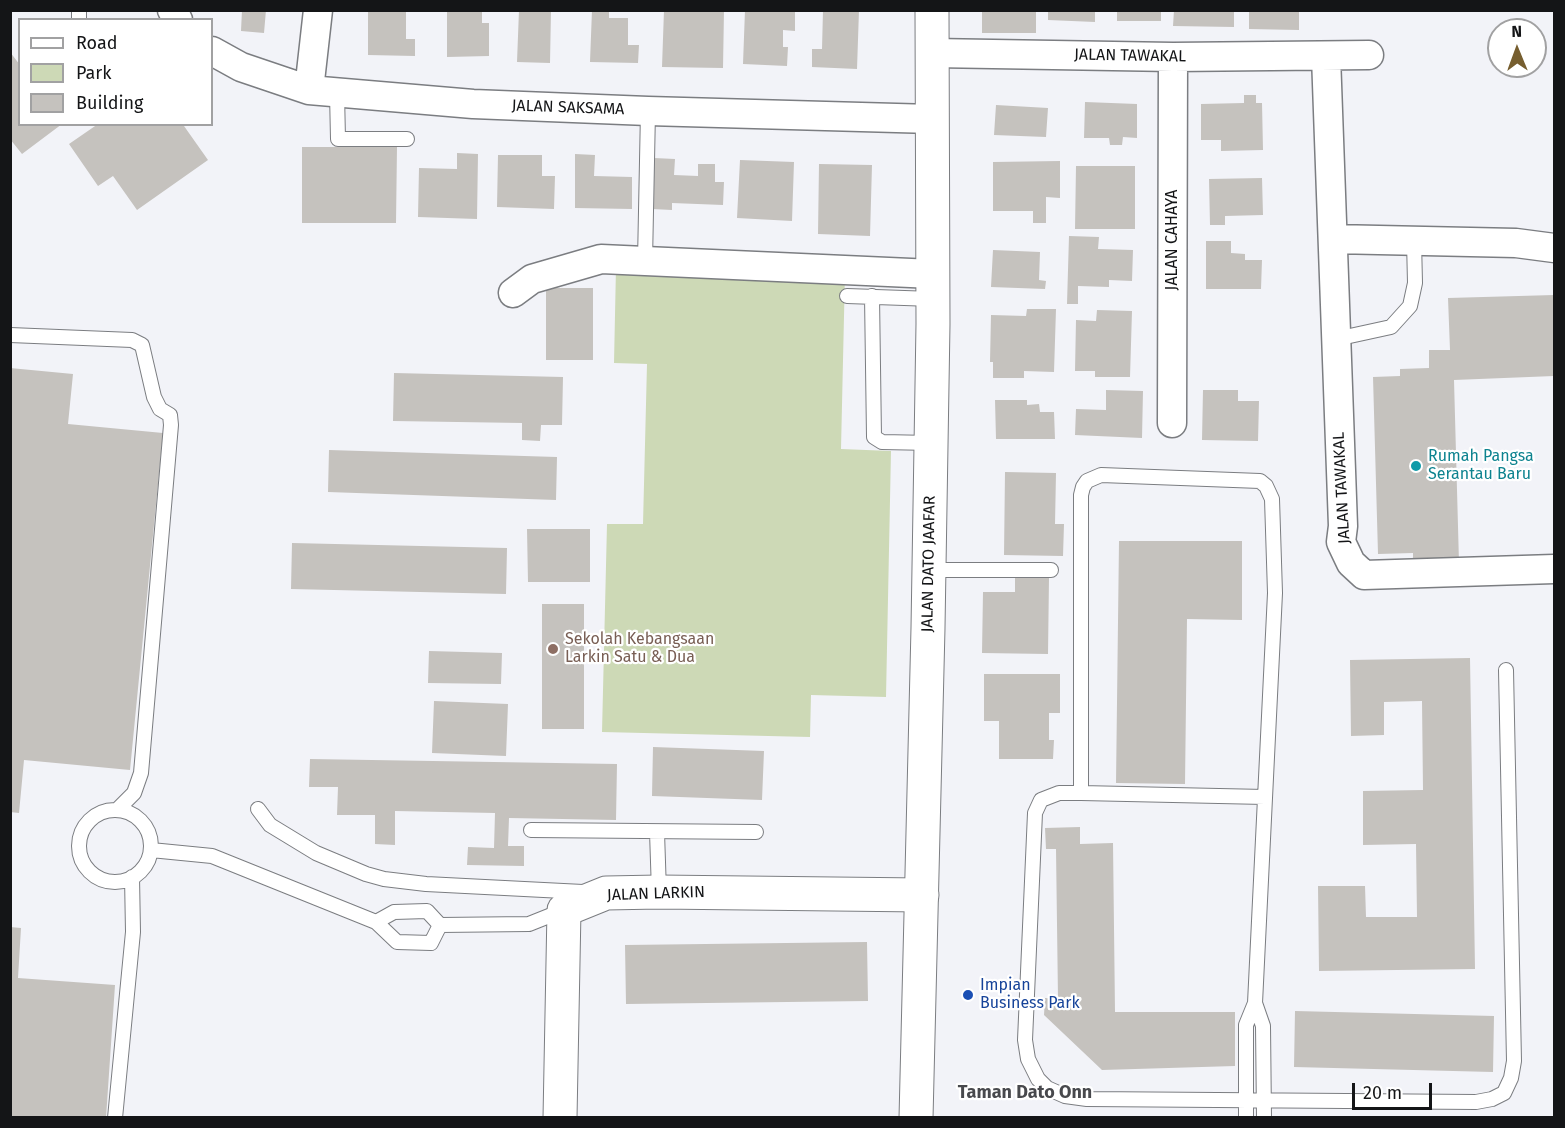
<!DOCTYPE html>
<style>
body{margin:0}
#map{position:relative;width:1565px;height:1128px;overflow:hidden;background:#f2f3f8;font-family:"Fira Sans",sans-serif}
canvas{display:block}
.frame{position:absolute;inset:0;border:12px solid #141517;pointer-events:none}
.legend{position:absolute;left:18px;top:18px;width:195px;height:108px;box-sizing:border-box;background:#fff;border:2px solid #a1a1a2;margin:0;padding:8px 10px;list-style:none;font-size:18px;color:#141517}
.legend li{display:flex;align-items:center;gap:12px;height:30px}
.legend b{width:30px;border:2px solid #a1a1a2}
.north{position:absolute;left:1487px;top:18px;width:60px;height:60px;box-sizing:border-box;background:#fff;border:2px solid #a1a1a2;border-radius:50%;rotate:359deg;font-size:16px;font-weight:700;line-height:24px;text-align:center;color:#141517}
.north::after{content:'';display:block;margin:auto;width:21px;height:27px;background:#765e2f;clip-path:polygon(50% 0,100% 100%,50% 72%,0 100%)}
.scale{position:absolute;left:1352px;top:1083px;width:80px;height:27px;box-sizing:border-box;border:3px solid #141517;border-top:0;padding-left:8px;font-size:18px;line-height:21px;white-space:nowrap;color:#141517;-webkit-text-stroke:4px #fff;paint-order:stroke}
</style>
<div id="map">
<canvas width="1565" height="1128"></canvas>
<div class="frame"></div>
<ul class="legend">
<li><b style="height:8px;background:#fff"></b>Road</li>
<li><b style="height:16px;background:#cdd9b6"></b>Park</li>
<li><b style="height:16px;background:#c5c2be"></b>Building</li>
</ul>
<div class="north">N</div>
<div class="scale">20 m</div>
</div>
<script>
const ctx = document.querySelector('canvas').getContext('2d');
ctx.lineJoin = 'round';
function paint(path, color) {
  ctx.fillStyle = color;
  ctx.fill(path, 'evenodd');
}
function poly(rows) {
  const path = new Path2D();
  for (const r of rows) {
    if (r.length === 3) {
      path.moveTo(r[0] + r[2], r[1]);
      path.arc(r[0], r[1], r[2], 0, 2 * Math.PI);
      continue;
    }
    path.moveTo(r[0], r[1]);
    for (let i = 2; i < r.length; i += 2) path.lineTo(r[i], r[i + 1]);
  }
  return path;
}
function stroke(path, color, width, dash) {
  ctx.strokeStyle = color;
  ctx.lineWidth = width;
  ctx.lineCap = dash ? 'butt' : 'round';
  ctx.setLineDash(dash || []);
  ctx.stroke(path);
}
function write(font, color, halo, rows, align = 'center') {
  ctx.font = font + ' "Fira Sans",sans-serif';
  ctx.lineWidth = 4.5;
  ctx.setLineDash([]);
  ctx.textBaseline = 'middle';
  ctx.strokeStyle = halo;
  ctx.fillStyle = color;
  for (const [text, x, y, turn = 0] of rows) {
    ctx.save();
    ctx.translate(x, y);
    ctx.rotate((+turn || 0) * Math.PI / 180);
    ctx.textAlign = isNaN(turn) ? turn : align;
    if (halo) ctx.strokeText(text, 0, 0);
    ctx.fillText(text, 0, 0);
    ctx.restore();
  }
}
paint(poly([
 [616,267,845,272,841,449,891,451,886,697,811,695,810,737,602,732,607,524,643,524,647,364,614,363]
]), '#cdd9b6');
paint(poly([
 [242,10,266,10,264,33,241,31],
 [368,10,406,10,406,39,415,39,415,56,368,55],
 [447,10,482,10,482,23,489,23,489,56,447,57],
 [519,10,551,10,550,63,517,62],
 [592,10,609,10,609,18,628,18,628,45,639,45,638,63,590,62],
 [664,10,724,10,723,68,662,67],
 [745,10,795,10,795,31,783,30,783,47,788,47,787,66,743,64],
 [823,10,859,10,857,69,812,67,812,49,822,49],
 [982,10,1036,10,1036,33,982,33],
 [1048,10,1095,10,1095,22,1048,20],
 [1117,10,1161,10,1161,21,1117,21],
 [1174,10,1234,10,1234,27,1173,26],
 [1249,10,1299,10,1299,30,1249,29],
 [10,52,20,65,20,124,62,124,22,154,10,139],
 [1244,95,1256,95,1256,103,1262,103,1263,150,1221,151,1221,140,1201,140,1201,104,1244,103],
 [1085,102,1137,104,1137,138,1123,137,1122,145,1110,145,1109,138,1084,138],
 [996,105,1048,108,1046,137,994,135],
 [98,124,186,124,184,126,208,160,137,210,113,176,98,186,69,144],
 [302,147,397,147,396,223,302,223],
 [457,153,478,154,477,219,418,217,419,168,457,169],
 [575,154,595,155,594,176,632,177,632,209,575,208],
 [498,155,542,155,542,176,555,176,554,209,497,207],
 [654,158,675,159,674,175,698,176,698,164,715,164,715,182,724,182,723,205,672,203,672,210,652,209],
 [740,160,794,162,792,221,737,218],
 [1060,161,1060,198,1046,197,1046,223,1033,223,1033,211,993,211,993,162],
 [819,164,872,165,870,236,818,234],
 [1076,166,1135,166,1135,229,1075,229],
 [1262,178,1263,215,1225,216,1225,225,1210,225,1209,179],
 [1069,236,1099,237,1098,249,1133,250,1132,281,1109,280,1109,287,1078,286,1078,304,1067,304],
 [1206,241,1231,241,1231,253,1245,254,1245,260,1262,260,1261,289,1206,289],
 [993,250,1040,252,1039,280,1046,281,1045,289,991,287],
 [546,288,593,288,593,360,546,360],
 [1554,295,1554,376,1454,380,1459,563,1413,565,1413,553,1378,554,1373,377,1400,376,1400,369,1429,368,1429,350,1450,350,1448,298],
 [1027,309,1056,309,1054,372,1024,371,1024,378,993,378,993,362,990,362,991,315,1026,316],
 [1097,310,1132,311,1130,377,1095,377,1095,371,1075,371,1076,320,1096,321],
 [10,368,73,374,68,424,163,433,130,770,24,760,19,813,10,812],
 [394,373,563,377,562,425,541,425,540,441,522,440,522,423,393,421],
 [1106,390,1143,391,1142,438,1075,435,1076,409,1106,410],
 [1203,390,1238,390,1238,401,1259,401,1258,441,1202,440],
 [995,400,1027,400,1027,405,1039,404,1040,412,1054,412,1055,439,996,439],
 [329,450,557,457,556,500,328,492],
 [1005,472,1056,473,1055,524,1064,524,1063,556,1004,555],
 [527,529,590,529,590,582,528,582],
 [1119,541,1242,541,1242,620,1187,619,1185,784,1116,783],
 [292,543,507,548,506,594,291,589],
 [1015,577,1049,578,1048,654,982,653,983,592,1015,592],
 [542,604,584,604,584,729,542,729],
 [429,651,502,653,501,684,428,683],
 [1470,658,1475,969,1319,971,1318,886,1365,886,1366,917,1417,917,1416,844,1363,845,1363,791,1423,790,1422,701,1384,702,1384,735,1351,736,1350,660],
 [984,674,1060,674,1060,713,1049,713,1049,740,1054,740,1053,759,999,759,999,721,984,721],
 [434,701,508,704,506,756,432,753],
 [653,747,764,751,762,800,652,796],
 [310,759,617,764,616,820,509,818,508,846,524,846,524,866,467,865,468,847,494,848,495,813,395,811,395,845,375,844,375,815,337,815,338,787,309,787],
 [1080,827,1080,844,1113,843,1115,1012,1235,1012,1235,1066,1102,1070,1044,1015,1045,998,1058,999,1056,849,1046,849,1045,828],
 [10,927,21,928,18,978,115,985,106,1118,10,1118],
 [867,942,868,1001,626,1004,625,945],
 [1295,1011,1494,1016,1493,1072,1294,1067]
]), '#c5c2be');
const lane = poly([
 [79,10,79,20],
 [337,93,338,139,407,139],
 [645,261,648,111],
 [847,296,933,299],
 [872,296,874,437,882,442,931,443],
 [10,335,132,340,142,345,154,397,160,409,170,415,171,425,141,773,134,793,118,809],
 [1336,339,1391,327,1410,306,1415,283,1414,241],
 [929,570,1051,570],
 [1081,793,1081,495,1083,487,1087,481,1101,475,1260,481,1266,486,1272,499,1275,593,1255,1003,1246,1025,1246,1118],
 [1265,797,1081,793,1059,793,1041,800,1035,813,1025,1040,1028,1059,1038,1079,1047,1088,1065,1096,1087,1099,1476,1102,1492,1099,1504,1093,1511,1078,1514,1061,1506,670],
 [258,809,270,825,316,853,366,874,384,879,426,884,583,892],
 [115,846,36],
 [531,830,756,832],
 [657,832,659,892],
 [151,850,212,856,376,922,397,942,431,943,440,925,427,911,394,912,376,922],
 [440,925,529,924,564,910],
 [1255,1003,1263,1026,1264,1118],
 [115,1118,133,932,132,877]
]);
const street = poly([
 [172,10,178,20],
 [212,51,241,67,309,90,473,104,648,111,932,119],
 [933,53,1173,57,1369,55],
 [1326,56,1343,526,1341,542,1351,563,1364,575,1554,569],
 [309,90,318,10],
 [1333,239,1516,243,1554,248],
 [513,293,532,279,601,259,933,274],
 [1172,423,1173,57]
]);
const secondary = poly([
 [560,1118,564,910,606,893,659,892,922,895]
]);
const primary = poly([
 [916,1118,928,628,933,324,932,10]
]);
stroke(lane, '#7b7d81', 16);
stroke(street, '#7b7d81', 31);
stroke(secondary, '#7b7d81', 35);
stroke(primary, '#7b7d81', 35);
stroke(lane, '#fff', 14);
stroke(street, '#fff', 28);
stroke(secondary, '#fff', 33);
stroke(primary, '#fff', 33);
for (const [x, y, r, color] of [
 [1416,466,6,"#0f9aa8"],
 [553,649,6,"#8d6e63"],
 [968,995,6,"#1a4fb4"]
]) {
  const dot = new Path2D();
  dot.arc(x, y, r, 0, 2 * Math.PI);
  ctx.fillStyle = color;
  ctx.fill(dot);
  stroke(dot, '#fff', 2);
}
write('16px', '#141517', '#fff', [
 ["JALAN TAWAKAL",1130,56,1],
 ["JALAN SAKSAMA",568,108,2],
 ["JALAN CAHAYA",1173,240,-90],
 ["JALAN TAWAKAL",1342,488,-93],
 ["JALAN DATO JAAFAR",929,564,-89],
 ["JALAN LARKIN",656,894,-2]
]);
write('16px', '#0d838f', '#fff', [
 ["Rumah Pangsa",1428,457],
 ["Serantau Baru",1428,475]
], 'left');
write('16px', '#785e54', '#fff', [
 ["Sekolah Kebangsaan",565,640],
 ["Larkin Satu & Dua",565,658]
], 'left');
write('16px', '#164399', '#fff', [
 ["Impian",980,986],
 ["Business Park",980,1004]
], 'left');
write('bold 18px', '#48494d', '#fff', [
 ["Taman Dato Onn",1025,1093]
]);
</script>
